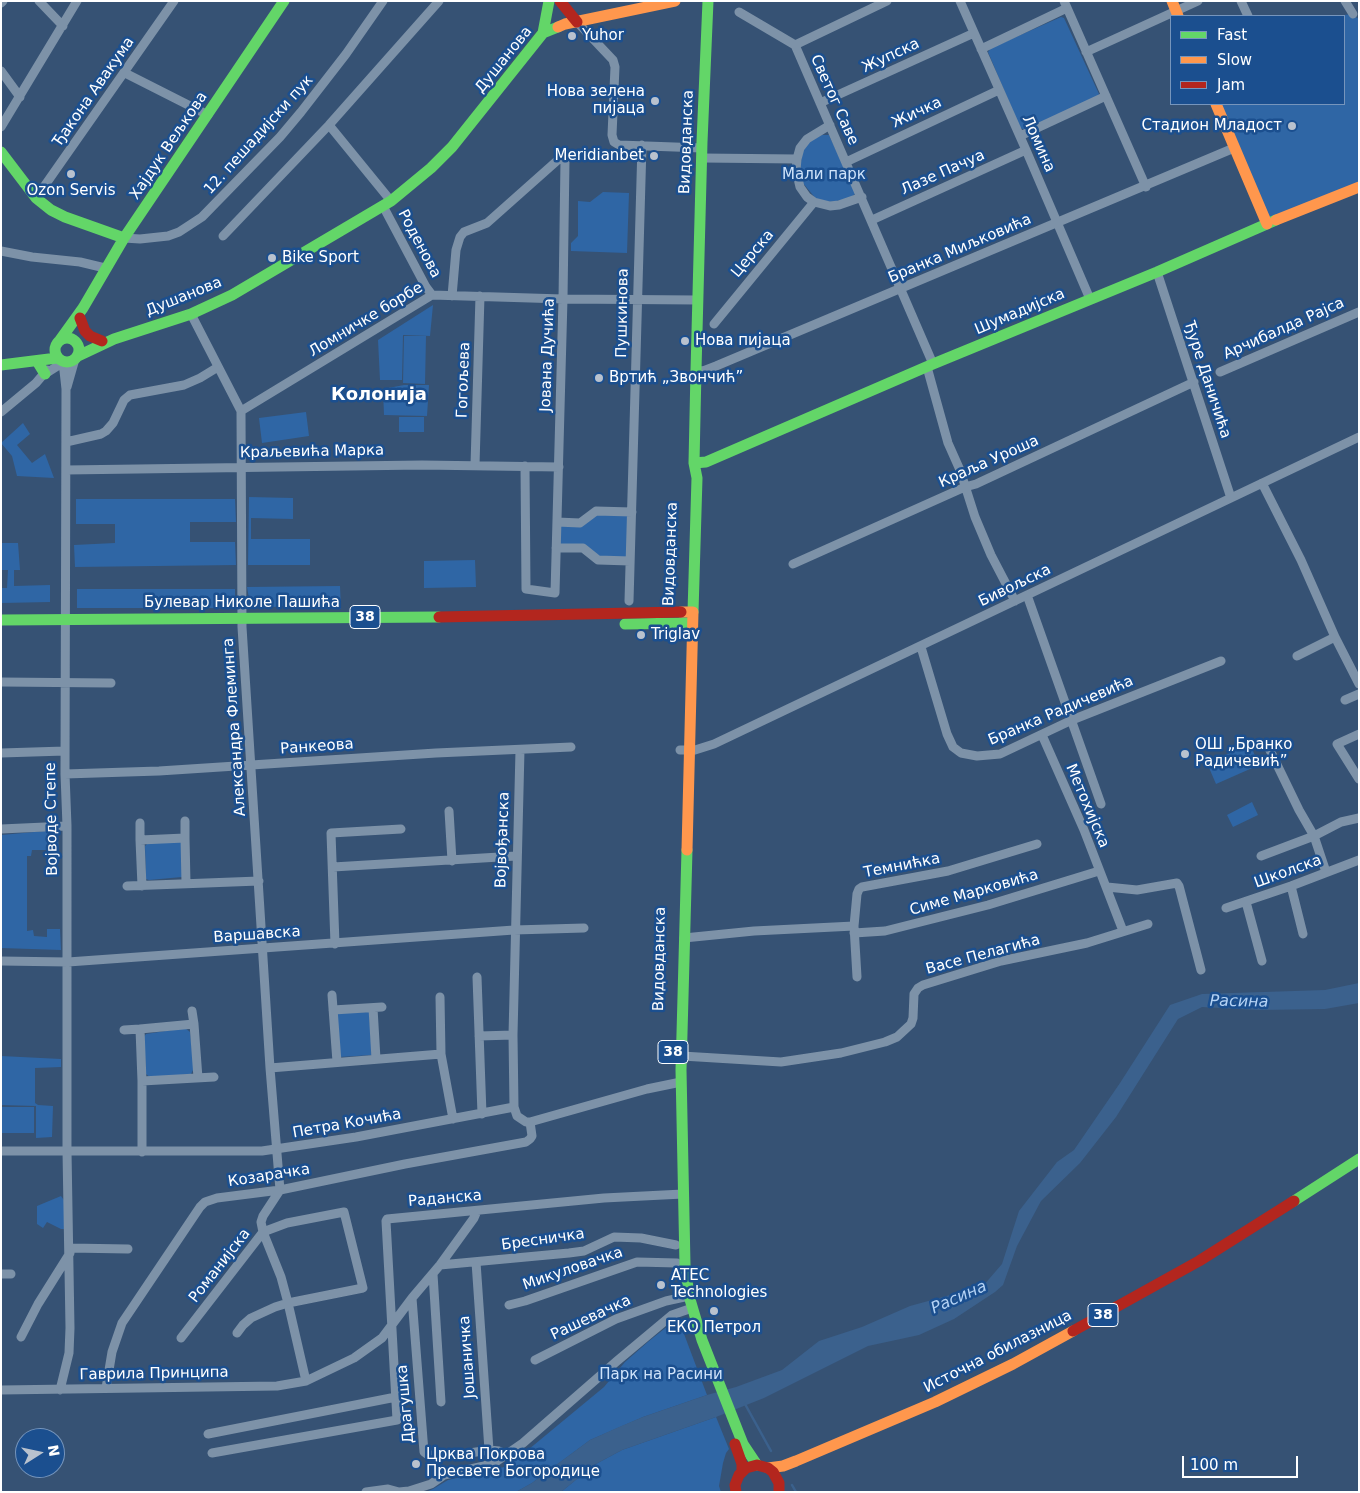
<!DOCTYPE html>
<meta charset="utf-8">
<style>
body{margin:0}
#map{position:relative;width:1360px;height:1493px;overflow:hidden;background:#365274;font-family:"DejaVu Sans",sans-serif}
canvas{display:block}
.frame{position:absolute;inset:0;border:2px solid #fff;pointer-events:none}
.legend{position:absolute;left:1170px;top:15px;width:175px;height:90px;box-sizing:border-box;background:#1b4f8f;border:1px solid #7695bc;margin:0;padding:6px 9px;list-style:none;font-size:15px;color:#fff}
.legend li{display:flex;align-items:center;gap:10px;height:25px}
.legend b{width:25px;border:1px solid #7695bc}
.north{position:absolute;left:15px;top:1428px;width:50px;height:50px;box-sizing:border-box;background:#1b4f8f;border:1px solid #7695bc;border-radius:50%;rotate:80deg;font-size:14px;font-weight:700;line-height:20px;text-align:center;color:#fff}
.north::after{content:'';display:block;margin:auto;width:18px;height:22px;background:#b9c2ce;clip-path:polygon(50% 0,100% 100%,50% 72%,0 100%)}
.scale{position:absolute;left:1182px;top:1456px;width:116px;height:22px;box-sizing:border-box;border:2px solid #fff;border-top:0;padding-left:6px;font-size:15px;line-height:18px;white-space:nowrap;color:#fff;-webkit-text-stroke:4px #1b4f8f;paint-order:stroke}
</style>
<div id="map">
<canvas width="1360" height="1493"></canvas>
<div class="frame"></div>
<ul class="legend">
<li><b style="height:6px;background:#63d668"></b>Fast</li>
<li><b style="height:6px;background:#ff974d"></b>Slow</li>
<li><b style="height:6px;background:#b3261e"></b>Jam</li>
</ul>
<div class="north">N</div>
<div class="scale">100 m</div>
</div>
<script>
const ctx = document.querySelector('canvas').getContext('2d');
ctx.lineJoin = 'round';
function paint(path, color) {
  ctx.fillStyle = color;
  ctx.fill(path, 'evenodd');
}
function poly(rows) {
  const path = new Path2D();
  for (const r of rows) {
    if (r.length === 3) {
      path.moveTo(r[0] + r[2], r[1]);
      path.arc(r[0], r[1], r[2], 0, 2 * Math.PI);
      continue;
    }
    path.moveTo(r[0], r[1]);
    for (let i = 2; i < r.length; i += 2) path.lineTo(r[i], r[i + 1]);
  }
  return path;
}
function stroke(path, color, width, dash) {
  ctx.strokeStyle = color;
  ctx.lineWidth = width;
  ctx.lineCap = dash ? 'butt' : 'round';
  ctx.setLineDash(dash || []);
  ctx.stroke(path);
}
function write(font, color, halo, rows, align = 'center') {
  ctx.font = font + ' "DejaVu Sans",sans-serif';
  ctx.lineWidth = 5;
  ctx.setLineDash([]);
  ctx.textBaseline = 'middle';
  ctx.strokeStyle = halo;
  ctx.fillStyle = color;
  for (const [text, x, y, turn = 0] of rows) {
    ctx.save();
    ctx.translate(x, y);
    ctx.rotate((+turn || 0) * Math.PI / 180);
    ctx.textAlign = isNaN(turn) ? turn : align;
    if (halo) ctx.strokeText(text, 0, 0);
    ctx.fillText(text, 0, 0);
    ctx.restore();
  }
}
paint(poly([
 [1351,14,1359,19,1359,187,1267,224,1216,104,1344,104,1344,16,1338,16],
 [1061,17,1064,18,1099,94,1097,97,1026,130,1020,128,988,52,991,48],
 [822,135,829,135,856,193,849,199,830,202,817,200,802,182,800,172,802,153,809,141],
 [603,192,629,193,627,253,571,251,571,243,578,236,578,201,590,202],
 [433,305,430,336,403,335,402,380,380,380,378,340],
 [404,336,426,336,425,384,403,383],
 [404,385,429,385,427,416,384,415,383,389],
 [306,412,309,436,262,443,259,418],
 [399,417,424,417,424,432,399,432],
 [23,423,30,434,17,445,32,463,45,454,54,478,17,476,12,456,1,443],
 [249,497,293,498,293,519,251,518,251,539,310,539,310,565,248,565],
 [76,499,235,499,236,522,190,522,190,542,235,542,236,565,75,567,74,545,115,543,115,524,76,524],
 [596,511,632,512,630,561,598,560,583,548,556,548,557,522,580,523],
 [1,543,18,543,20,570,14,570,14,586,50,585,50,602,1,603,1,588,7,588,8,570,1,570],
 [475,560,476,587,424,588,424,561],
 [340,586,341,609,313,602,274,607,250,604,247,587],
 [77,589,235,589,235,608,77,608],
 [1250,744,1259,765,1216,784,1207,763],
 [1252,802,1258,815,1233,827,1227,815],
 [57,830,59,850,32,850,31,856,27,856,27,931,33,930,34,936,47,937,47,929,60,929,61,950,1,948,1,835],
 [179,841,182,843,182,877,149,880,146,879,145,846,148,843],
 [369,1012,372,1055,339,1057,337,1013],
 [185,1028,190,1032,194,1068,191,1074,151,1078,146,1074,144,1037,146,1034],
 [1,1056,61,1059,61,1067,35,1068,35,1103,38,1105,53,1106,52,1137,36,1138,36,1106,1,1105],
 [1,1107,34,1107,34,1133,1,1133],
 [61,1196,66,1203,66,1229,61,1229,47,1222,43,1228,37,1224,37,1206],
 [678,1318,707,1395,643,1417,590,1440,532,1483,516,1492,426,1492,433,1489,448,1480,504,1467,517,1459,604,1387,625,1362,649,1341],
 [716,1417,729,1449,726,1453,723,1463,719,1486,721,1492,561,1492,594,1465,622,1450]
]), '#2f66a5');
paint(poly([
 [1359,983,1359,1003,1325,1009,1259,1010,1202,1007,1178,1019,1116,1117,1080,1163,1041,1201,1017,1246,1003,1285,995,1292,954,1319,919,1335,868,1346,764,1398,716,1417,622,1450,594,1465,561,1492,516,1492,532,1483,590,1440,619,1427,643,1417,707,1395,736,1387,782,1370,819,1341,862,1327,910,1306,983,1286,1002,1264,1019,1211,1057,1162,1074,1150,1120,1083,1170,1005,1202,994,1325,990]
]), '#3b618d');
stroke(poly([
 [745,1404,771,1451],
 [792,1485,796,1492]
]), '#3b618d', 2.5);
stroke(poly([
 [39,1,63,26],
 [960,1,1026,150,1090,299],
 [1064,1,1146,187],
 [1241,1,1248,16],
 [1345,1,1353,14],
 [1,3,3,1],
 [739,12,795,45,933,364],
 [577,22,613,60,615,67,612,135,614,142,619,145,702,148],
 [795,45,887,1],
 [981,49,1067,8],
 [1086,52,1198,1],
 [1,71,20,97],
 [125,73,208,115],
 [820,103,974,33],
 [329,125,391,201],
 [830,125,807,139,800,148,797,159,796,170,800,187,807,197,814,202,830,206,839,205,862,197],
 [1,127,77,1],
 [1020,136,1106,96],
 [702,158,797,159],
 [846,162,999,90],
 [36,198,174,1],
 [383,206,426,287,432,295],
 [872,220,1026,150],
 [223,236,329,125,439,1],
 [124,238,140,239,168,236,179,232,202,217,280,137,301,112,346,54,383,1],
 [1,251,32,257,80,262,105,268],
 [1157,272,1231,498],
 [452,296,456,250,460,237,464,232,487,223,559,159,565,160,563,299,555,593,526,589,525,466],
 [191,314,241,411,242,627,270,1068,280,1190,263,1216,261,1222,263,1232,281,1277,288,1303,306,1381],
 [714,324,814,202],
 [927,367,948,443,960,470,975,517,991,555,1015,601],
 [696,370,703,371,716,366,1234,148],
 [1220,372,1359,312],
 [45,374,56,367,62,361],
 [67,387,75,359],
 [241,411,432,295,563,299,698,300],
 [1,412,36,383,47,370],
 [66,442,101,434,106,431,113,423,124,400,130,395,184,385,200,378,218,367],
 [475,465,480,296],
 [66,470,422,465,559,467],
 [1262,483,1301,560,1335,637,1297,656],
 [557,522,580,523,596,511,632,512],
 [556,548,583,548,598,560,630,561],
 [793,564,965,487,976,484,1194,382],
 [1027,595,1101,804],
 [629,601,642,145],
 [1335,637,1359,684],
 [921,647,947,734,953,747,961,753,977,756,1000,754,1072,720,1221,661],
 [1,682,111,683],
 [1345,700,1359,694],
 [1359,734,1337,744,1359,779],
 [1042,735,1084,830,1123,931],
 [1267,744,1299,810,1314,836,1326,872],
 [520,750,513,1035,514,1107,517,1116,526,1122,530,1122,647,1089,681,1082],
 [680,750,695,750,714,744,1359,437],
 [1,753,65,751],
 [65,774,159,771,436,753,571,747],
 [449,811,452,861],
 [185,821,185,838],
 [140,823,140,840],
 [1,829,67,826],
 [1261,856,1314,836,1341,822,1359,818],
 [333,867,516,856],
 [127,886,259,881],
 [142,886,140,840,185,838,186,883],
 [1291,886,1303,934],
 [1107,887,1137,890,1177,883,1179,886,1201,970],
 [1246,902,1262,961],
 [1226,908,1291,886,1359,860],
 [854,933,885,931,988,905,1099,871],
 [684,938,754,931,854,926],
 [335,944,331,833,401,829],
 [1,961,68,962,514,930,584,928],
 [477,977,482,1114],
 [857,977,854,926,857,894,859,889,862,887,948,871,1037,844],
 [332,995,337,1062],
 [440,997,441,1054,453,1119],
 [373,1008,376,1059],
 [333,1010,382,1007],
 [192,1011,194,1024],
 [124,1030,140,1029],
 [479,1036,513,1035],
 [682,1056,781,1062,841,1053,885,1042,897,1037,911,1024,913,1018,914,994,918,988,923,985,1001,961,1087,943,1148,924],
 [270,1068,441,1054],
 [142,1081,140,1029,194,1024,198,1078],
 [1,1151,262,1151,356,1137,514,1107],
 [142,1152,142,1081,214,1077],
 [70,1248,128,1249],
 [476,1262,489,1450],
 [440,1265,569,1253,584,1251,614,1237,641,1238,676,1245],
 [1,1274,11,1274],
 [433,1274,441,1402],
 [412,1298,424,1452,428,1455,457,1455,489,1450,499,1451,508,1455],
 [509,1305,525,1301,637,1262,677,1263],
 [21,1337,38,1304,70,1253],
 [181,1338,263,1232,287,1223,344,1212,363,1288,288,1303,275,1307,251,1318,243,1325,237,1333],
 [535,1360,616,1319,666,1301,689,1296],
 [106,1388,112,1352,122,1323,200,1207,205,1202,217,1198,280,1190,405,1164,526,1142,530,1139,532,1136,530,1122],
 [1,1390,277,1386,306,1381,354,1358,382,1338,412,1298,440,1265,474,1218,477,1211],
 [60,1390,69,1353,70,1328,67,1151,67,826,65,774,66,389,63,362],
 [208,1434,396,1397],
 [212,1453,397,1420,386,1221,387,1219,604,1198,683,1194],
 [366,1492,388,1489,399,1492,409,1491,431,1484,444,1475,484,1466,497,1461,523,1443,617,1361,672,1315,692,1308]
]), '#7d92a8', 9);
stroke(poly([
 [543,33,549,1],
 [1,152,36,198,51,210,65,217,124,238],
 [67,350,12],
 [60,340,83,308,124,238,284,1],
 [78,356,114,339,191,314,232,295,391,201,431,168,452,147,543,33,558,27],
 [37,361,45,374],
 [1,365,57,358],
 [694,463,706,462,933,364,1157,272,1276,220],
 [693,612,697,478,694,463,696,370,702,142,708,1],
 [1,620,439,617],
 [625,624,692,623],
 [687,850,681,1070,685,1265,689,1296,702,1340,743,1444,757,1465],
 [1294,1201,1359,1159]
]), '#63d668', 11);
stroke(poly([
 [1172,1,1178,16],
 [558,27,565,24,675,1],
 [1216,104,1267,224],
 [1276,220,1359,187],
 [681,612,693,612,687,850],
 [768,1468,783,1466,796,1461,935,1402,1013,1364,1073,1331]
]), '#ff974d', 11);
stroke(poly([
 [560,1,577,22],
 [80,318,85,331,90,336,102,341],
 [439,617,681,612],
 [1073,1331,1199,1261,1294,1201],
 [735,1444,742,1464,742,1471],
 [736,1492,735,1485,739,1475,746,1468,757,1465,768,1468,773,1472,779,1483,779,1492]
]), '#b3261e', 11);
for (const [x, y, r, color] of [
 [572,36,5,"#b9c2ce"],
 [655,101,5,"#b9c2ce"],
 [1292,126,5,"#b9c2ce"],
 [654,156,5,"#b9c2ce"],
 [71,174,5,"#b9c2ce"],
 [272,258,5,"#b9c2ce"],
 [685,341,5,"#b9c2ce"],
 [599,378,5,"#b9c2ce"],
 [641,635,5,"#b9c2ce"],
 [1185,754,5,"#b9c2ce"],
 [661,1285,5,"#b9c2ce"],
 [714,1311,5,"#b9c2ce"],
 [416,1464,5,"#b9c2ce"]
]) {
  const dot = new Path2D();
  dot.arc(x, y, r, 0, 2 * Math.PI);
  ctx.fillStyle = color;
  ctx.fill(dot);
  stroke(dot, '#1b4f8f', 2);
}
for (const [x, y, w] of [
 [365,617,30],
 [673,1052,30],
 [1103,1315,30]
]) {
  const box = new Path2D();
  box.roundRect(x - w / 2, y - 11.5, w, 23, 4);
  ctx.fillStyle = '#1b4f8f';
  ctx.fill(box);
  stroke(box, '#fff', 1);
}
write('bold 14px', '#fff', null, [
 ["38",365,617],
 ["38",673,1052],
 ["38",1103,1315]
]);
write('15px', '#fff', '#1b4f8f', [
 ["Yuhor",582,36],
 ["Нова зелена",645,92,"right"],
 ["пијаца",645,109,"right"],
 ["Стадион Младост",1282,126,"right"],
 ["Meridianbet",644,156,"right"],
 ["Ozon Servis",71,191,"center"],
 ["Bike Sport",282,258],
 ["Нова пијаца",695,341],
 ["Вртић „Звончић”",609,378],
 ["Triglav",651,635],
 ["ОШ „Бранко",1195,745],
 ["Радичевић”",1195,762],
 ["ATEC",671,1276],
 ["Technologies",671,1293],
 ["ЕКО Петрол",714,1328,"center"],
 ["Црква Покрова",426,1455],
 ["Пресвете Богородице",426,1472]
], 'left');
write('15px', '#fff', '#1b4f8f', [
 ["Жупска",891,56,-25],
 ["Душанова",504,60,-51],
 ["Ђакона Авакума",94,92,-55],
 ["Светог Саве",834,100,66],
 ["Жичка",917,113,-25],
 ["12. пешадијски пук",259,135,-48],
 ["Видовданска",687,142,-88],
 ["Ломина",1038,144,66],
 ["Хајдук Вељкова",169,146,-56],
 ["Лазе Пачуа",943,173,-24],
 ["Роденова",419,244,62],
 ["Бранка Миљковића",960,249,-23],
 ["Церска",753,254,-50],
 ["Душанова",184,297,-22],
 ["Шумадијска",1020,312,-23],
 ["Пушкинова",623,313,-89],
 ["Ломничке борбе",366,320,-31],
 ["Арчибалда Рајса",1284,329,-24],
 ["Јована Дучића",548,355,-88],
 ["Гогољева",464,380,-88],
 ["Ђуре Даничића",1207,380,72],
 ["Краљевића Марка",312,452,-1],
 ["Краља Уроша",989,462,-24],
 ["Видовданска",671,554,-88],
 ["Бивољска",1015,586,-26],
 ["Булевар Николе Пашића",242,603],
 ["Бранка Радичевића",1061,711,-23],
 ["Александра Флеминга",235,727,-94],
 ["Ранкеова",317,747,-4],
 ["Метохијска",1087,806,67],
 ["Војводе Степе",52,819,-91],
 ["Војвођанска",503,840,-88],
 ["Темнићка",902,866,-11],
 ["Школска",1288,872,-20],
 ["Симе Марковића",974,893,-16],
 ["Варшавска",257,935,-4],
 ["Васе Пелагића",983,955,-15],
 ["Видовданска",660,959,-89],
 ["Петра Кочића",347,1124,-10],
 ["Козарачка",269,1176,-9],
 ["Раданска",445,1199,-5],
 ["Бресничка",543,1240,-8],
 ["Романијска",220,1266,-52],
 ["Микуловачка",573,1269,-19],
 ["Рашевачка",591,1318,-25],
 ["Источна обилазница",998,1352,-27],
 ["Јошаничка",468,1357,-94],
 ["Гаврила Принципа",154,1374,-1],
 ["Драгушка",406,1404,-95]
]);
write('15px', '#cfe3fa', '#1b4f8f', [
 ["Мали парк",824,175],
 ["Парк на Расини",661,1375]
]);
write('italic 16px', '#b5d3f5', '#1b4f8f', [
 ["Расина",1239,1002,1],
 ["Расина",959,1298,-24]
]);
write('bold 18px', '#fff', '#1b4f8f', [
 ["Колонија",379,395]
]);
</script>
